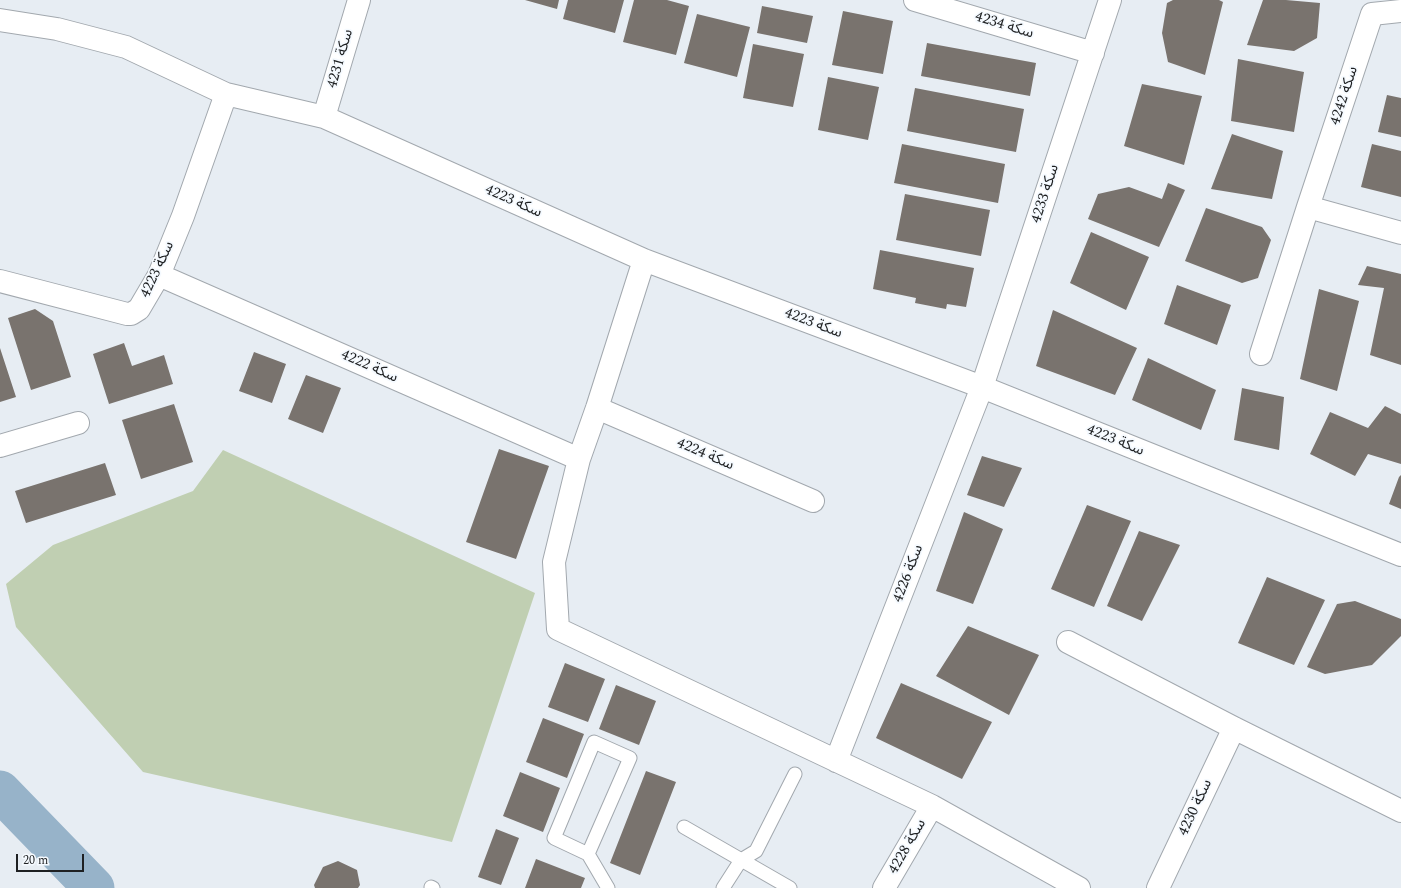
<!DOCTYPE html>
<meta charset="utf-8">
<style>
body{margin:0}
#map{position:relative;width:1401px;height:888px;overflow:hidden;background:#e7edf3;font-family:Spectral,serif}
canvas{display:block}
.scale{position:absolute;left:16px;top:854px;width:68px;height:18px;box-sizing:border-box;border:2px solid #1e2022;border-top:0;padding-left:5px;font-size:12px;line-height:14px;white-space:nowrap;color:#1e2022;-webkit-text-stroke:3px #f5faff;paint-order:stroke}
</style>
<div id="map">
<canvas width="1401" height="888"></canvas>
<div class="scale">20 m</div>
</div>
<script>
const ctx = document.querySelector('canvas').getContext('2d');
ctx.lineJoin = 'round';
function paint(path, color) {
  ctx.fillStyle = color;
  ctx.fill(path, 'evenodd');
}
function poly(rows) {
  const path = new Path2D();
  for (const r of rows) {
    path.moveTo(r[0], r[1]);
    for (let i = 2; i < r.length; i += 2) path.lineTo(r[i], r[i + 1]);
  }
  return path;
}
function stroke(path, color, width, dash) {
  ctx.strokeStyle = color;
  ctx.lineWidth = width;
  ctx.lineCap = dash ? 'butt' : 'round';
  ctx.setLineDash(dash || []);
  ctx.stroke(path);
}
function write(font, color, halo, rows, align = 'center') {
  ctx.font = font + ' Spectral,"Noto Sans Arabic",serif';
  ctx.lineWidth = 3.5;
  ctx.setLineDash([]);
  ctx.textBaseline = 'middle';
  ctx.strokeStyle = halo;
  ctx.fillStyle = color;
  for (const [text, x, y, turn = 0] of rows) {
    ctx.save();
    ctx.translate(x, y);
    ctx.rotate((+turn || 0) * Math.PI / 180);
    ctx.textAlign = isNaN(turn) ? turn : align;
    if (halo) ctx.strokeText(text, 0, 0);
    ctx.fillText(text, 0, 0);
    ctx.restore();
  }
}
paint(poly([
 [223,450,535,593,452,842,143,772,16,627,6,584,53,545,193,491]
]), '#c0cfb2');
stroke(poly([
 [0,791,94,888]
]), '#97b3c9', 41);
paint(poly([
 [525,0,559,0,557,9],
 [568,0,624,0,615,33,563,19],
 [634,0,667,0,689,6,676,55,623,42],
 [1173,0,1219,0,1223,2,1205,75,1168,62,1162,33,1167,3],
 [1263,0,1286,0,1320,3,1317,38,1294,51,1247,45],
 [762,6,813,16,807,43,757,33],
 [843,11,893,21,883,74,832,65],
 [697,14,750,27,737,77,684,63],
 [927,43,1036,63,1030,96,921,76],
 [753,44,804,54,793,107,743,98],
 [1238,59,1304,72,1294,132,1231,121],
 [828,77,879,87,868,140,818,130],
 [1142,84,1202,96,1184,165,1124,146],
 [915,88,1024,109,1016,152,907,131],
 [1387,95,1401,98,1401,137,1378,132],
 [1232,134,1283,151,1272,199,1211,189],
 [902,144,1005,164,998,203,894,183],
 [1372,144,1401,151,1401,197,1361,187],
 [1168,183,1185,190,1159,247,1088,219,1098,194,1129,187,1162,199],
 [905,194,990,210,981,256,896,240],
 [1206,208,1262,227,1271,240,1258,278,1242,283,1185,261],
 [1091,232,1149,257,1126,310,1070,283],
 [880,250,974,268,966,307,947,304,946,309,915,303,916,298,873,289],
 [1367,266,1401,274,1401,365,1370,355,1384,288,1358,285],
 [1177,285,1231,305,1217,345,1164,324],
 [1319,289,1359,301,1337,391,1300,379],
 [35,309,53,321,71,377,31,390,8,318],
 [1053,310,1137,348,1115,395,1036,366],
 [124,343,132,366,164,355,173,384,109,404,93,354],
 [0,348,16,397,0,402],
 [254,352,286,364,272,403,239,391],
 [1148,358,1216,390,1201,430,1132,400],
 [306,375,341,388,323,433,288,419],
 [1242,388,1284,397,1279,450,1234,440],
 [174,404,193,462,141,479,122,420],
 [1385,406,1401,414,1401,464,1368,454,1355,476,1310,454,1330,412,1368,428],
 [499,449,549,466,516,559,466,542],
 [982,456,1022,468,1004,507,967,495],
 [105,463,116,495,26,523,15,491],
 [1401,475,1401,509,1389,504,1399,477],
 [1087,505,1131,521,1094,607,1051,589],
 [964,512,1003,529,973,604,936,591],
 [1139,531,1180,545,1142,621,1107,606],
 [1267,577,1325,600,1294,665,1238,643],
 [1355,601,1401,619,1401,636,1372,665,1325,674,1307,667,1337,604],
 [968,626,1039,655,1009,715,936,676],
 [565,663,605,679,588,722,548,707],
 [901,683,992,722,962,779,876,738],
 [616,685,656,701,639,745,599,729],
 [543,718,584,734,567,778,526,762],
 [646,771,676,782,640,875,610,863],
 [520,772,560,788,543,832,503,816],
 [496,829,519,838,501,885,478,877],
 [536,859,585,878,581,888,525,888],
 [338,861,357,870,360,885,358,888,315,888,314,885,323,867]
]), '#79736e');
const lane = poly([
 [684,827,790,888],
 [588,854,630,758,594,742,554,838,588,854,608,888],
 [431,887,433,888],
 [723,888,741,860,756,851,795,774]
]);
const street = poly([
 [915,0,1093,53],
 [0,20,57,29,126,47,226,94,324,117,644,260,982,387,1401,555],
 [324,117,359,0],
 [1308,207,1401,233],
 [644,260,597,408,579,459,554,562,558,629,932,806,1079,888],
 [159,275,579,459],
 [0,281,127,314,131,314,139,309,159,275,183,216,226,94],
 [1261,354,1308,207,1372,14,1401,11],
 [597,408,813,501],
 [0,446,78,423],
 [1068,642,1234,728,1401,811],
 [836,761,982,387,1110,0],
 [884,888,932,806],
 [1158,888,1234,728]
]);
stroke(lane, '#a2a8ae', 15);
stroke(street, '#a2a8ae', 24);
stroke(lane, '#fff', 13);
stroke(street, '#fff', 22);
write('15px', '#1e2022', '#f5faff', [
 ["سكة 4234",1004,26,17],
 ["سكة 4231",341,59,-74],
 ["سكة 4242",1345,96,-72],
 ["سكة 4233",1046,194,-72],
 ["سكة 4223",513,202,24],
 ["سكة 4223",158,270,-65],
 ["سكة 4223",813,324,21],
 ["سكة 4222",369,367,24],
 ["سكة 4223",1115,441,22],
 ["سكة 4224",705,455,23],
 ["سكة 4226",909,574,-69],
 ["سكة 4230",1196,808,-65],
 ["سكة 4228",908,847,-60]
]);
</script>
